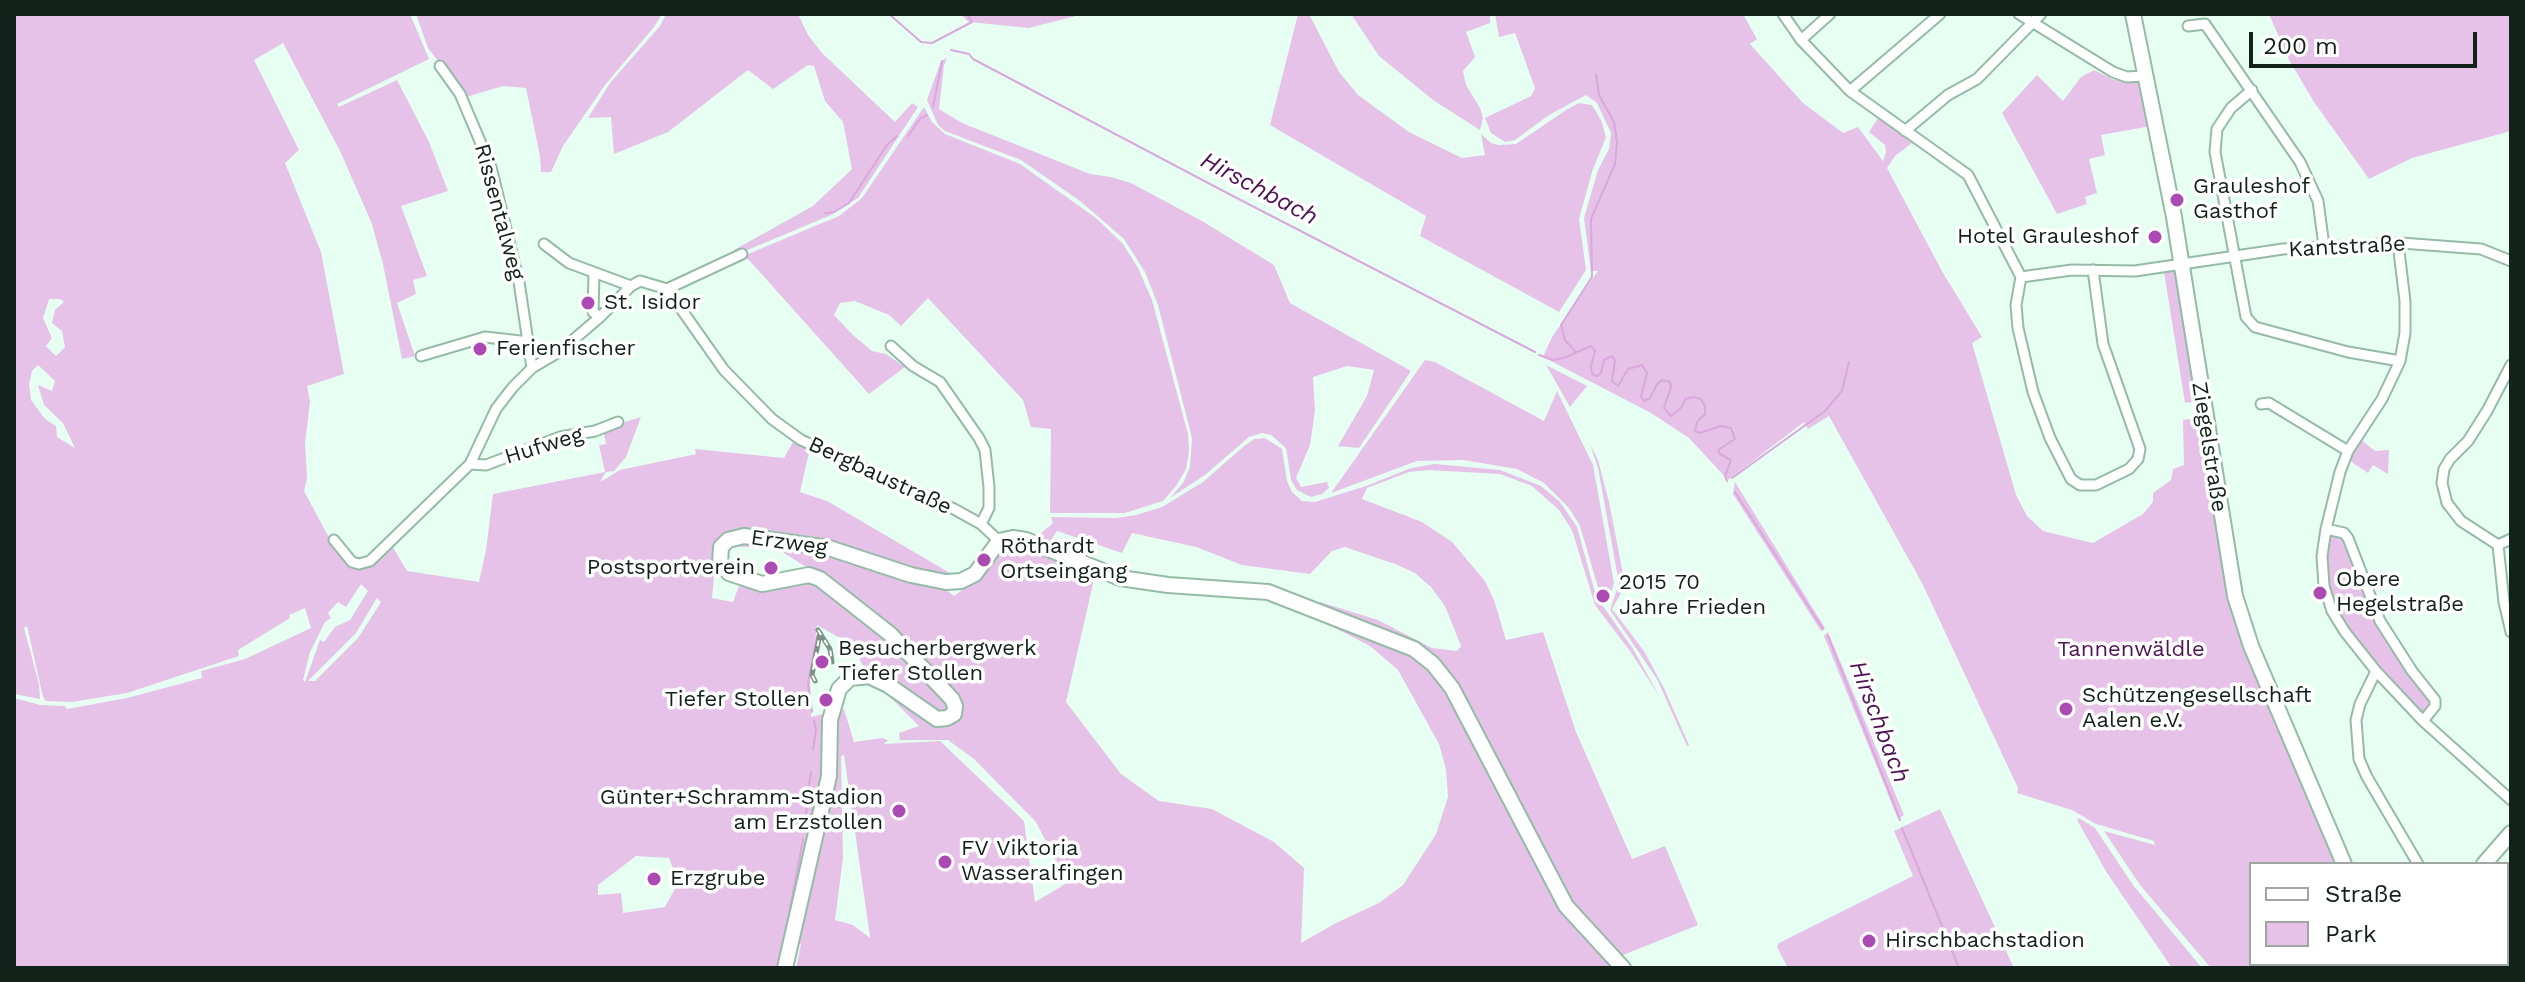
<!DOCTYPE html>
<meta charset="utf-8">
<style>
body{margin:0}
#map{position:relative;width:2525px;height:982px;overflow:hidden;background:#e7fff2;font-family:"Work Sans",sans-serif}
canvas{display:block}
.frame{position:absolute;inset:0;border:16px solid #122119;pointer-events:none}
.legend{position:absolute;left:2249px;top:862px;width:260px;height:104px;box-sizing:border-box;background:#fff;border:2px solid #a0a6a3;margin:0;padding:10px 14px;list-style:none;font-size:24px;color:#122119}
.legend li{display:flex;align-items:center;gap:16px;height:40px}
.legend b{width:40px;border:2px solid #a0a6a3}
.scale{position:absolute;left:2249px;top:32px;width:228px;height:36px;box-sizing:border-box;border:4px solid #122119;border-top:0;padding-left:10px;font-size:24px;line-height:28px;white-space:nowrap;color:#122119;-webkit-text-stroke:6px #fff;paint-order:stroke}
</style>
<div id="map">
<canvas width="2525" height="982"></canvas>
<div class="frame"></div>
<ul class="legend">
<li><b style="height:10px;background:#fff"></b>Straße</li>
<li><b style="height:22px;background:#e6c2e8"></b>Park</li>
</ul>
<div class="scale">200 m</div>
</div>
<script>
const ctx = document.querySelector('canvas').getContext('2d');
ctx.lineJoin = 'round';
function paint(path, color) {
  ctx.fillStyle = color;
  ctx.fill(path, 'evenodd');
}
function poly(rows) {
  const path = new Path2D();
  for (const r of rows) {
    path.moveTo(r[0], r[1]);
    for (let i = 2; i < r.length; i += 2) path.lineTo(r[i], r[i + 1]);
  }
  return path;
}
function stroke(path, color, width, dash) {
  ctx.strokeStyle = color;
  ctx.lineWidth = width;
  ctx.lineCap = dash ? 'butt' : 'round';
  ctx.setLineDash(dash || []);
  ctx.stroke(path);
}
function write(font, color, halo, rows, align = 'center') {
  ctx.font = font + ' "Work Sans",sans-serif';
  ctx.lineWidth = 7;
  ctx.setLineDash([]);
  ctx.textBaseline = 'middle';
  ctx.strokeStyle = halo;
  ctx.fillStyle = color;
  for (const [text, x, y, turn = 0] of rows) {
    ctx.save();
    ctx.translate(x, y);
    ctx.rotate((+turn || 0) * Math.PI / 180);
    ctx.textAlign = isNaN(turn) ? turn : align;
    if (halo) ctx.strokeText(text, 0, 0);
    ctx.fillText(text, 0, 0);
    ctx.restore();
  }
}
paint(poly([
 [14,14,410,14,429,59,337,104,339,107,397,80,429,142,448,191,401,206,427,276,413,280,416,294,397,303,415,356,402,359,383,264,372,224,341,153,283,43,254,60,299,150,285,163,321,252,344,374,307,386,310,402,305,443,307,478,304,491,327,534,359,567,391,544,407,571,479,582,486,550,493,494,605,472,599,445,606,444,603,429,641,417,626,457,614,471,606,472,600,482,620,470,696,454,695,449,784,458,794,440,810,448,800,492,827,501,950,573,958,574,944,588,954,596,966,587,965,583,1001,547,1013,542,1095,575,1066,702,1121,774,1159,801,1212,809,1274,842,1304,868,1301,943,1336,923,1379,903,1403,885,1436,834,1448,797,1446,769,1439,744,1398,670,1370,646,1329,625,1333,620,1411,653,1437,678,1456,707,1568,909,1616,968,796,968,801,944,784,942,779,968,14,968,14,698,40,705,65,706,67,709,127,698,202,678,201,671,245,659,311,628,305,608,289,615,290,618,238,650,239,656,127,693,72,702,46,701,43,697,27,626,24,628,39,684,40,699,14,694],
 [49,299,60,299,64,302,55,310,52,323,62,331,65,347,56,356,46,346,52,338,43,318],
 [38,365,55,381,52,391,38,385,44,405,63,423,75,448,57,437,56,426,45,419,31,400,29,384,32,371],
 [717,546,776,548,814,572,764,588,739,586,733,602,712,598],
 [361,584,368,591,350,620,335,627,324,642,320,640,305,682,303,680,310,652,325,622,331,618,328,613,338,602,346,607],
 [377,598,381,602,358,638,315,681,308,681,356,633],
 [817,625,840,638,858,655,866,673,919,726,899,733,900,740,948,740,974,759,1036,822,1067,883,1035,902,1024,821,940,741,884,744,888,740,882,738,854,742,844,709,811,717,810,679],
 [844,755,870,937,870,938,853,925,835,920,843,858,841,756],
 [636,856,669,858,678,883,665,907,623,913,621,893,598,895,598,885],
 [416,14,662,14,654,27,605,85,563,146,551,172,541,172,540,156,526,88,503,86,466,97,428,48],
 [666,14,784,14,787,16,798,14,808,35,822,53,895,122,912,103,918,107,858,198,831,215,738,254,734,250,813,206,852,169,843,122,825,101,814,66,808,65,773,89,748,70,668,132,614,154,611,117,588,118,610,83,660,26],
 [960,14,1084,14,1029,28,969,22],
 [1298,14,1309,14,1339,72,1358,95,1409,132,1462,158,1485,155,1481,134,1491,143,1499,145,1516,144,1566,110,1579,103,1592,105,1601,120,1606,137,1592,172,1579,219,1586,270,1559,312,1420,236,1426,216,1270,125],
 [1351,14,1490,14,1490,23,1466,32,1475,57,1463,71,1466,85,1480,108,1483,118,1480,130,1433,100,1379,56],
 [1495,14,1743,14,1757,39,1750,44,1803,103,1843,133,1858,127,1883,161,1886,152,1885,145,1869,132,1878,118,1912,143,1895,156,1887,168,1943,273,1982,337,1972,343,2016,495,2027,516,2043,531,2093,543,2143,514,2153,502,2153,493,2171,480,2173,469,2184,465,2183,420,2200,417,2224,566,2338,864,2251,864,2251,964,2284,964,2282,968,2211,968,2140,885,2104,831,2155,845,2154,841,2096,824,2072,810,2017,793,2018,788,1922,583,1829,416,1808,429,1804,422,1728,480,1689,438,1651,413,1543,357,1552,337,1598,271,1591,271,1584,218,1598,170,1609,149,1611,133,1597,103,1586,95,1549,115,1515,140,1505,142,1491,133,1485,118,1531,96,1535,88,1515,33,1499,37],
 [2269,14,2511,14,2511,131,2412,158,2369,179,2314,102,2289,60],
 [947,58,944,65,939,109,962,123,1090,174,1111,177,1131,183,1202,221,1274,265,1290,303,1411,371,1359,448,1338,446,1367,396,1374,370,1347,366,1313,377,1315,411,1310,445,1296,478,1301,487,1327,482,1329,488,1322,494,1311,497,1297,490,1291,480,1286,448,1271,435,1262,433,1249,437,1205,475,1170,498,1183,483,1190,467,1192,438,1158,305,1145,272,1124,239,1080,201,1021,160,945,131,938,125,927,100,941,61],
 [2094,70,2114,80,2141,79,2151,126,2101,135,2105,155,2089,159,2097,193,2085,197,2087,204,2057,214,2002,113,2037,75,2063,101,2081,77],
 [924,107,932,122,945,134,1020,164,1096,218,1123,244,1138,268,1152,300,1188,434,1189,451,1186,469,1176,486,1163,501,1125,513,1050,513,1051,429,1031,427,1023,400,928,298,901,326,889,315,855,301,840,303,834,315,853,335,872,351,886,354,905,367,869,394,749,260,741,257,839,216,862,198],
 [2179,270,2199,401,2185,403,2164,272],
 [1425,360,1435,362,1544,421,1557,391,1593,465,1614,583,1609,599,1604,600,1600,594,1580,526,1569,508,1544,483,1517,469,1463,460,1417,461,1331,493],
 [1546,365,1587,386,1570,407],
 [1265,438,1282,449,1287,481,1292,492,1302,501,1315,502,1366,486,1411,468,1435,464,1500,470,1541,486,1560,502,1577,527,1596,596,1633,649,1660,697,1630,651,1595,605,1572,530,1559,510,1532,486,1500,474,1428,470,1409,472,1367,488,1362,499,1422,522,1452,542,1485,581,1494,600,1506,640,1543,632,1576,732,1632,859,1665,846,1698,925,1618,957,1573,907,1444,672,1316,606,1320,602,1378,620,1432,648,1457,651,1461,646,1445,606,1431,587,1415,573,1395,564,1345,547,1332,551,1310,574,1242,565,1196,547,1132,533,1122,553,1057,531,1048,545,1033,540,1053,523,1051,517,1116,518,1136,515,1162,507,1203,482,1243,447,1254,439],
 [2359,438,2375,451,2389,450,2388,474,2373,465,2368,473,2347,459],
 [1590,444,1598,460,1609,502,1624,579,1621,593,1612,609,1644,651,1664,688,1689,745,1687,746,1657,679,1610,610,1619,583,1598,468],
 [1735,482,1825,628,1821,631,1733,494],
 [2326,529,2344,533,2380,621,2435,700,2423,721,2345,632,2324,586],
 [1828,632,1904,815,1898,819,1824,636],
 [1940,809,2014,968,1788,968,1777,947,1779,943,1913,876,1894,831],
 [2079,818,2095,828,2133,885,2202,968,2172,968,2107,873,2077,820]
]), '#e6c2e8');
stroke(poly([
 [889,14,921,42,932,43,972,22,967,14],
 [951,50,969,54,973,59,1229,194,1535,352],
 [933,107,942,61],
 [908,136,920,119,927,115],
 [825,213,834,212,849,203,887,145,897,136],
 [1576,352,1565,340,1561,325,1592,277,1591,219,1615,164,1617,142,1614,122,1599,95,1596,74],
 [1539,355,1553,360,1564,358,1591,346,1595,351,1591,366,1592,374,1597,376,1601,373,1604,360,1612,356,1615,360,1612,381,1618,386,1628,369,1642,365,1647,373,1641,397,1644,401,1650,398,1657,384,1662,380,1670,382,1671,387,1664,408,1671,416,1682,407,1685,399,1694,397,1701,399,1705,406,1705,414,1697,422,1695,431,1700,433,1721,426,1731,428,1735,439,1718,450,1720,454,1731,460,1725,476,1727,481],
 [1732,478,1825,411,1842,391,1849,362],
 [1735,492,1823,629],
 [1828,636,1900,820],
 [812,712,808,683,817,636],
 [813,750,816,730,814,720],
 [809,785,811,772],
 [806,817,807,804],
 [1902,828,1959,968],
 [783,947,803,839]
]), '#d9a8dc', 2);
const street = poly([
 [1783,14,1801,40,1850,91,1968,175,2021,277,2072,270,2135,271,2283,249,2401,243,2481,249,2511,261],
 [2019,14,2113,72,2127,77,2143,76],
 [2188,26,2205,24,2300,162,2318,201,2324,246],
 [1801,40,1830,14],
 [440,66,460,94,491,167,519,282,532,368],
 [2252,90,2231,108,2217,129,2215,152,2246,317,2255,327,2348,352,2400,361],
 [1850,91,1940,14],
 [1905,131,1948,95,1977,79,2041,14],
 [2398,243,2405,301,2405,333,2400,361,2382,399,2348,451,2340,472,2326,529,2322,556,2324,586,2332,611,2345,632,2376,671,2423,721,2511,800],
 [544,244,569,263,631,286],
 [594,273,593,312,600,317],
 [2021,277,2016,305,2018,328,2033,392,2050,438,2071,479,2080,485,2096,485,2129,469,2138,459,2140,449,2103,344,2093,270],
 [667,289,742,254],
 [891,346,913,366,940,382,979,438,985,450,989,487,989,508,981,524],
 [421,356,485,337,529,342],
 [2261,404,2269,403,2348,451],
 [470,464,486,465,560,437,595,431,618,422],
 [2326,529,2344,533,2348,538,2380,621,2412,671,2435,700,2435,706,2423,721],
 [334,540,352,562,359,564,370,561,470,464,496,409,513,387,532,368,559,352,600,317,631,286,640,281,667,289,724,370,772,419,801,440,954,509,981,524,999,541],
 [2498,545,2461,521,2447,503,2442,483,2444,469,2450,459,2468,441,2487,411,2511,365],
 [2498,545,2504,602,2511,632],
 [2498,545,2511,539],
 [2376,671,2360,704,2356,720,2359,759,2367,777,2418,864],
 [2498,968,2504,964]
]);
const secondary = poly([
 [2133,14,2174,217,2235,596,2251,646,2344,864],
 [2484,864,2511,833],
 [2389,964,2391,968],
 [785,968,829,776,830,720,839,689,850,678,869,676,888,685,937,719,947,718,954,714,955,706,952,699,890,634,820,579,809,575,762,584,729,573,720,564,721,547,728,540,744,536,829,548,911,575,946,582,961,581,975,574,999,541,1013,538,1026,540,1120,578,1168,585,1268,592,1414,649,1433,664,1452,688,1566,906,1623,968]
]);
stroke(street, '#95bba7', 13);
stroke(secondary, '#95bba7', 18);
stroke(street, '#fff', 9);
stroke(secondary, '#fff', 14);
const rail = poly([
 [818,630,830,649,832,662],
 [815,681,812,675,820,633]
]);
stroke(rail, '#7e9187', 5);
stroke(rail, '#fff', 2, [6]);
for (const [x, y, r, color] of [
 [2177,200,8,"#aa4ab2"],
 [2155,237,8,"#aa4ab2"],
 [588,303,8,"#aa4ab2"],
 [480,349,8,"#aa4ab2"],
 [984,560,8,"#aa4ab2"],
 [771,568,8,"#aa4ab2"],
 [2320,593,8,"#aa4ab2"],
 [1603,596,8,"#aa4ab2"],
 [822,662,8,"#aa4ab2"],
 [826,700,8,"#aa4ab2"],
 [2066,709,8,"#aa4ab2"],
 [899,811,8,"#aa4ab2"],
 [945,862,8,"#aa4ab2"],
 [654,879,8,"#aa4ab2"],
 [1869,941,8,"#aa4ab2"]
]) {
  const dot = new Path2D();
  dot.arc(x, y, r, 0, 2 * Math.PI);
  ctx.fillStyle = color;
  ctx.fill(dot);
  stroke(dot, '#fff', 3);
}
write('22px', '#122119', '#fff', [
 ["Grauleshof",2193,187],
 ["Gasthof",2193,212],
 ["Hotel Grauleshof",2139,237,"right"],
 ["St. Isidor",604,303],
 ["Ferienfischer",496,349],
 ["Röthardt",1000,547],
 ["Ortseingang",1000,572],
 ["Postsportverein",755,568,"right"],
 ["Obere",2336,580],
 ["Hegelstraße",2336,605],
 ["2015 70",1619,583],
 ["Jahre Frieden",1619,608],
 ["Besucherbergwerk",838,649],
 ["Tiefer Stollen",838,674],
 ["Schützengesellschaft",2082,696],
 ["Aalen e.V.",2082,721],
 ["Tiefer Stollen",810,700,"right"],
 ["Günter+Schramm-Stadion",883,798,"right"],
 ["am Erzstollen",883,823,"right"],
 ["FV Viktoria",961,849],
 ["Wasseralfingen",961,874],
 ["Erzgrube",670,879],
 ["Hirschbachstadion",1885,941]
], 'left');
write('22px', '#122119', '#fff', [
 ["Rissentalweg",499,212,75],
 ["Kantstraße",2347,247,-3],
 ["Hufweg",544,446,-17],
 ["Ziegelstraße",2209,447,81],
 ["Bergbaustraße",880,476,25],
 ["Erzweg",789,543,8]
]);
write('22px', '#4f1454', '#fff', [
 ["Tannenwäldle",2131,650]
]);
write('italic 24px', '#4d1353', '#fff', [
 ["Hirschbach",1259,189,28],
 ["Hirschbach",1879,722,69]
]);
</script>
